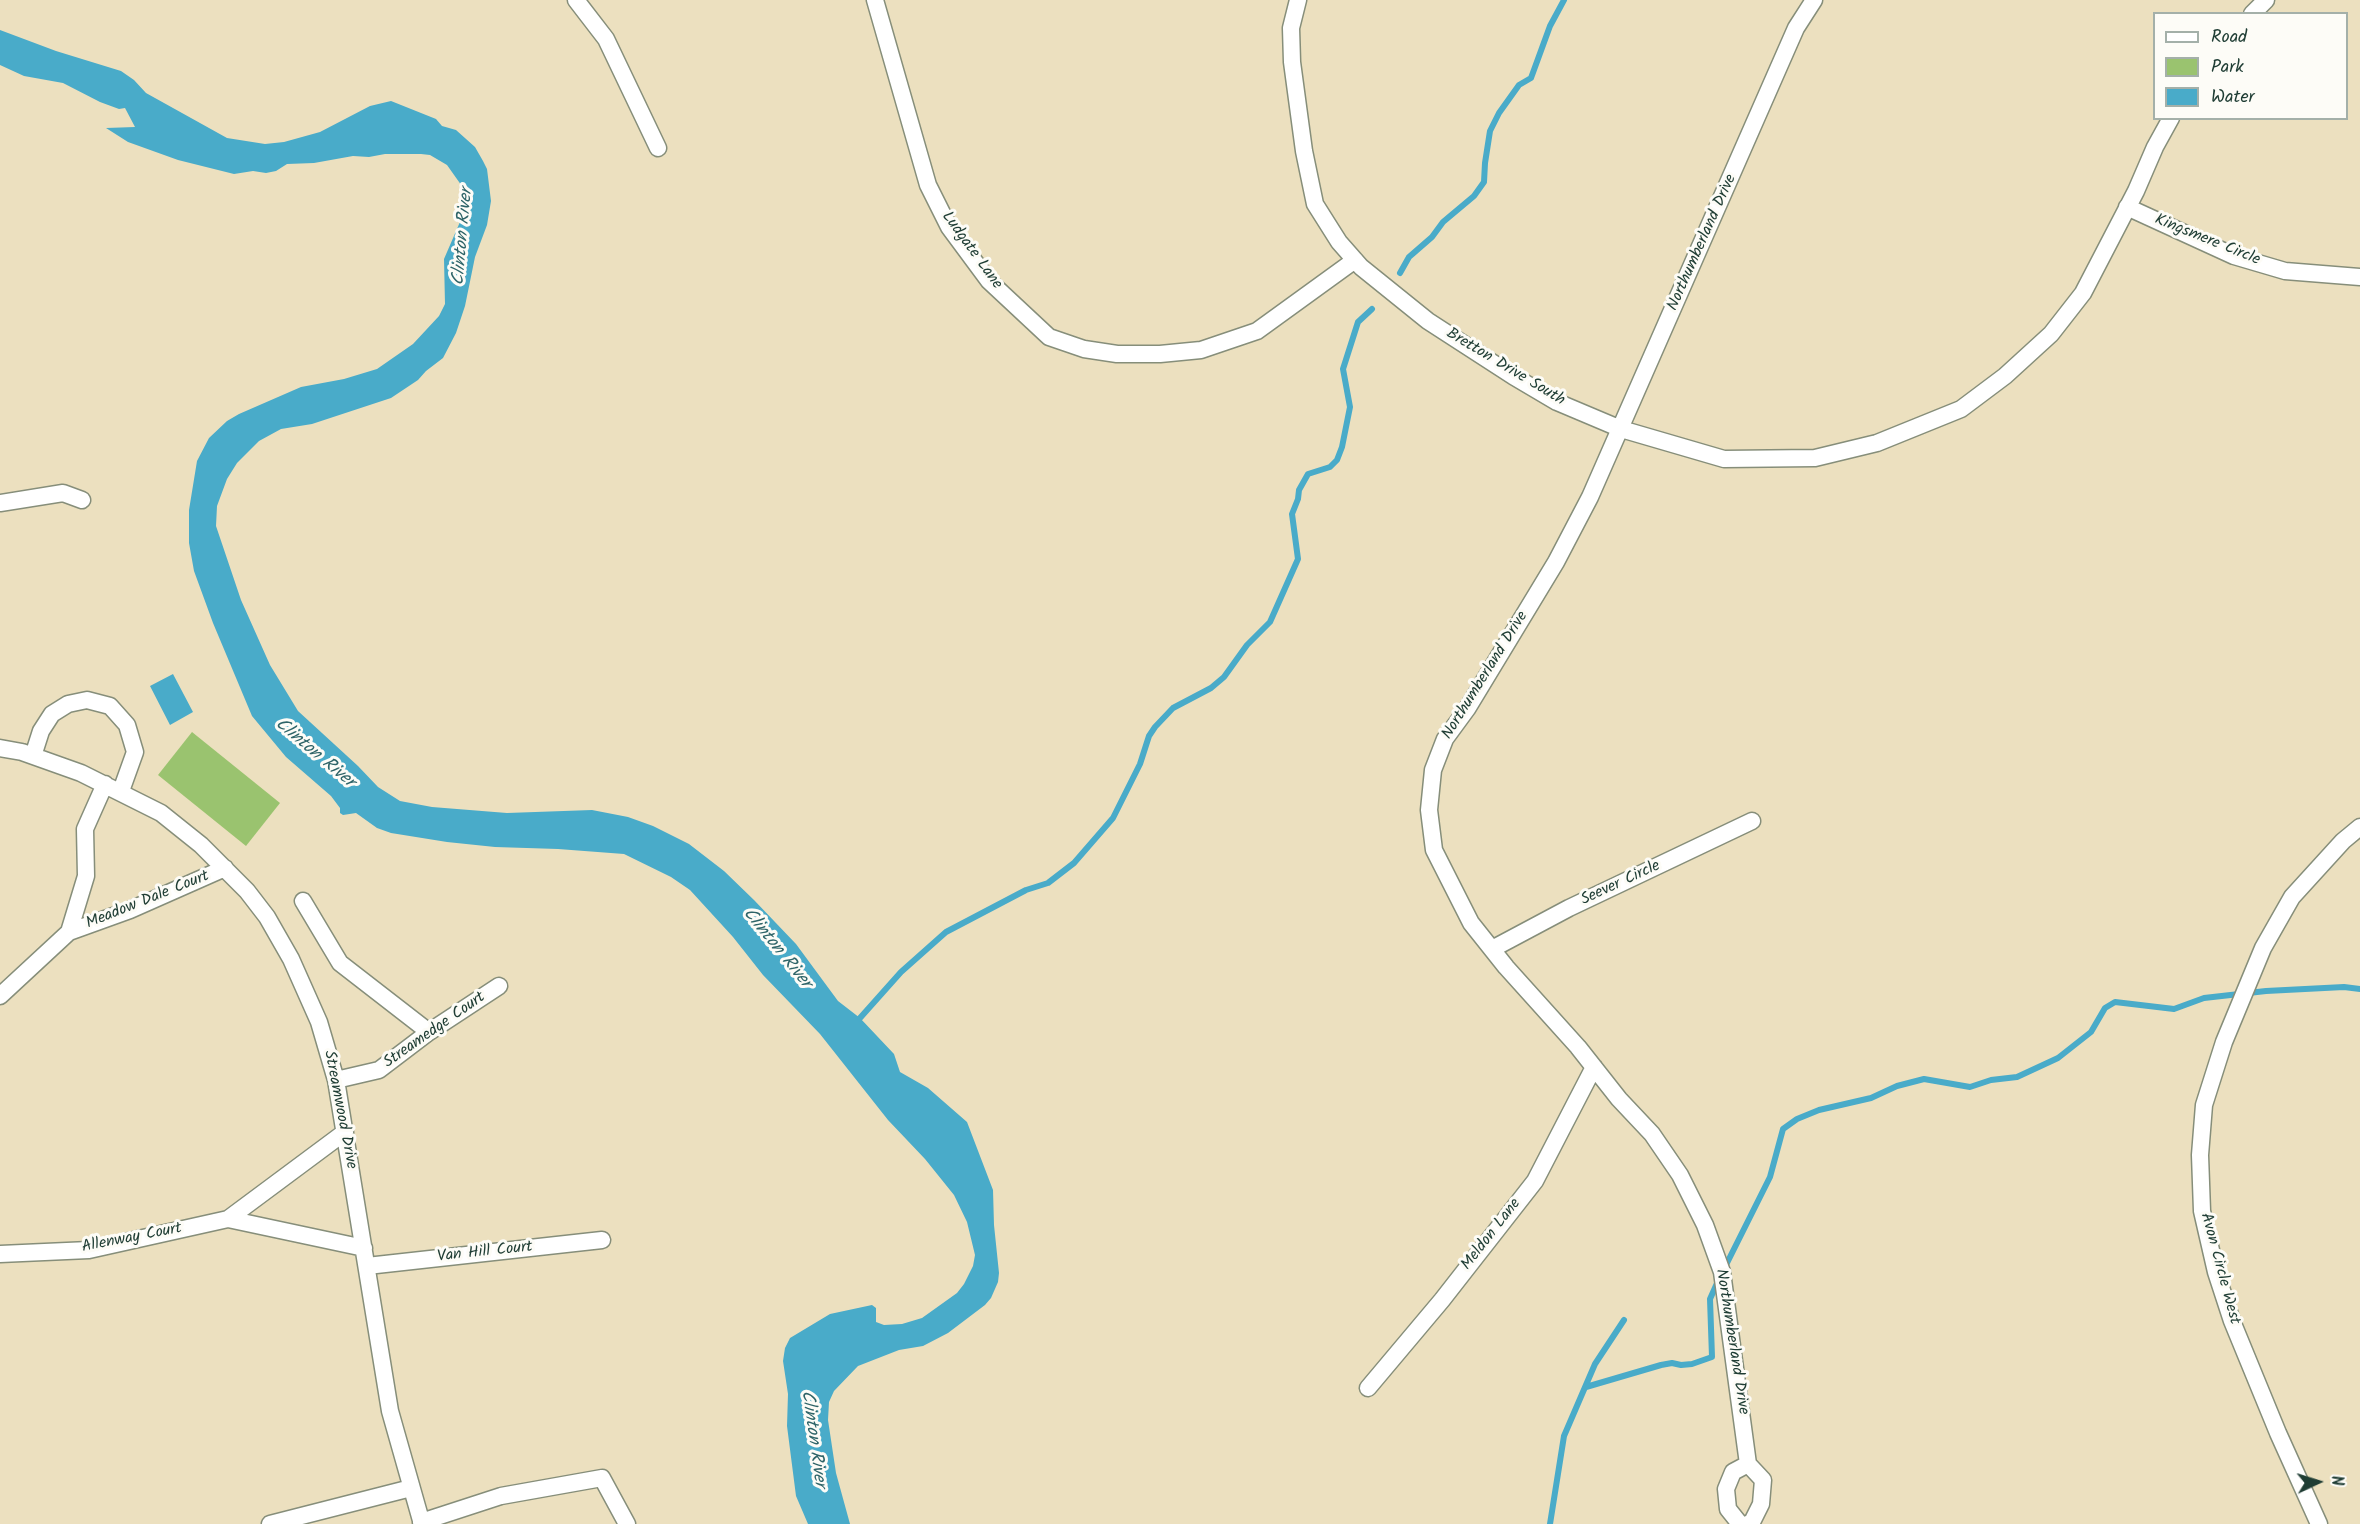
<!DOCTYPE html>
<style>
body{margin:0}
#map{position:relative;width:2360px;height:1524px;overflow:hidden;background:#ece0bf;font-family:Kalam,sans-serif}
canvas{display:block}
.legend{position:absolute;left:2153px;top:12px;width:195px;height:108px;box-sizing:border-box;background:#fdfcf7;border:2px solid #a4b0a9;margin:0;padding:8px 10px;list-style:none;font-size:18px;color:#1f3d34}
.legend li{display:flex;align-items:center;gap:12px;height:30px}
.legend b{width:30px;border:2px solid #a4b0a9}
.north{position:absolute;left:2288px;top:1452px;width:60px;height:60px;-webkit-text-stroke:4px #fdfcf7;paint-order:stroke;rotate:86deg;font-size:16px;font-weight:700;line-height:24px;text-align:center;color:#1f3d34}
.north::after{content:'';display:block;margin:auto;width:21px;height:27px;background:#1f3d34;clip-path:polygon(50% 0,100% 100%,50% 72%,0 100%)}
</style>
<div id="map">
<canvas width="2360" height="1524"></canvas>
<ul class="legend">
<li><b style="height:8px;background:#fff"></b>Road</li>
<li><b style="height:16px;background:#9ac36f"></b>Park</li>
<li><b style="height:16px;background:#49abc9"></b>Water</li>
</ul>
<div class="north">N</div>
</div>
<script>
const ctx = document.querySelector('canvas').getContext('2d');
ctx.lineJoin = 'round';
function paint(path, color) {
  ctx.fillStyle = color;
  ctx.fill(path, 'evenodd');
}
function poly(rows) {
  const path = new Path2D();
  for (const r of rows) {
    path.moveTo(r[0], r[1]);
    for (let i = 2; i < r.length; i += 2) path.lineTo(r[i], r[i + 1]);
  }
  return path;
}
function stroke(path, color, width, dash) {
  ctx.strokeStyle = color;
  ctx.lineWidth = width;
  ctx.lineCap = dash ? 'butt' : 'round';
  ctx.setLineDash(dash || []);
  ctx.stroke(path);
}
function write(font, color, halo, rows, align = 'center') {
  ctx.font = font + ' Kalam,sans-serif';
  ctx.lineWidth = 6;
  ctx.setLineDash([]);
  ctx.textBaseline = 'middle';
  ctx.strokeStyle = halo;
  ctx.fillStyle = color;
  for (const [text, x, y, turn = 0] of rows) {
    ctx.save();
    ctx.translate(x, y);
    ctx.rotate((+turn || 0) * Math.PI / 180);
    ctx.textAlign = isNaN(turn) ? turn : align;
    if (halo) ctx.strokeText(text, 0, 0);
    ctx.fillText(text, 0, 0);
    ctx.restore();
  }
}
paint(poly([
 [192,732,280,803,246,846,158,775]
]), '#9ac36f');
paint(poly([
 [0,30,56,51,121,71,134,80,146,93,227,138,265,144,284,142,320,132,370,106,391,101,436,119,442,126,456,130,475,147,483,161,487,169,491,201,487,225,475,257,465,306,456,333,443,358,426,371,418,380,391,398,312,424,281,429,259,441,237,463,227,479,217,506,216,526,241,600,270,665,298,711,358,766,378,787,400,801,432,807,507,813,592,810,628,817,653,826,689,844,724,871,754,900,796,944,838,1001,860,1018,894,1054,900,1072,928,1088,967,1122,993,1190,994,1225,999,1273,998,1282,991,1298,985,1305,948,1333,923,1346,899,1350,858,1366,834,1391,829,1402,828,1420,836,1473,850,1524,808,1524,796,1496,787,1426,788,1394,783,1361,785,1348,790,1338,830,1314,872,1305,876,1308,876,1322,884,1325,902,1324,922,1318,957,1293,964,1284,973,1266,975,1255,967,1222,954,1195,925,1159,888,1120,820,1034,763,975,733,937,690,890,671,877,624,854,558,849,495,847,447,842,391,833,377,828,356,813,343,815,340,813,340,808,331,796,286,757,252,716,213,623,194,571,189,543,189,510,197,461,209,438,227,421,239,414,301,387,344,379,377,369,413,344,439,316,445,304,444,259,466,208,464,189,447,165,430,155,421,154,385,154,369,157,353,156,314,163,287,164,276,171,266,173,253,171,234,174,178,160,128,142,106,128,135,127,125,108,119,109,100,102,63,83,24,76,0,65],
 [173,674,193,712,170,725,150,686]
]), '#49abc9');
stroke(poly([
 [1400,273,1409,257,1432,237,1443,222,1474,196,1484,182,1485,163,1490,131,1499,113,1519,85,1531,78,1550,26,1564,0],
 [860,1018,901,972,946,932,1026,890,1048,883,1074,863,1113,818,1140,764,1149,736,1155,727,1173,708,1211,688,1224,677,1247,645,1270,622,1298,559,1292,514,1298,499,1299,490,1308,474,1330,467,1337,460,1342,447,1350,407,1343,369,1358,322,1372,309],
 [1724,1269,1770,1177,1783,1129,1797,1119,1819,1110,1871,1098,1897,1086,1924,1079,1970,1087,1991,1080,2017,1077,2058,1058,2091,1032,2105,1008,2115,1002,2174,1009,2204,998,2266,991,2344,987,2360,989],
 [1586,1387,1661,1365,1672,1363,1681,1365,1692,1364,1712,1357,1710,1299,1718,1281],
 [1550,1524,1564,1436,1595,1364,1624,1320]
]), '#49abc9', 6);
const street = poly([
 [576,0,606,39,658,148],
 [875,0,928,185,949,227,989,281,1049,337,1084,349,1117,354,1160,354,1201,350,1257,331,1355,260],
 [1298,0,1291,28,1292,62,1304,151,1315,204,1339,242,1361,267,1428,321,1513,376,1557,402,1621,429,1724,459,1815,458,1877,443,1961,409,2005,376,2051,334,2083,293,2136,191,2155,147,2171,118],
 [2252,14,2266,0],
 [2127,207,2234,256,2285,271,2360,277],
 [0,503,63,493,82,500],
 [0,748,22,752,81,773,161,813,201,845,247,891,267,917,291,959,319,1022,336,1080,390,1411,422,1524],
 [33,756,41,731,52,714,68,704,87,700,110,706,127,725,135,752,121,791],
 [303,901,340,963,429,1032],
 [69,932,130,910,225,868],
 [1492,949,1569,908,1752,821],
 [0,996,69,932,86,876,85,829,105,784],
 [336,1080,379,1070,429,1032,499,986],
 [228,1219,364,1248],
 [0,1254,89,1250,228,1219,345,1132],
 [367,1266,602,1240],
 [1368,1388,1442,1300,1535,1181,1594,1067],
 [421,1522,501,1496,602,1478,627,1524],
 [270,1524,411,1488],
 [1740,1524,1728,1509,1726,1489,1733,1472,1748,1464],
 [1748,1524,1752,1522,1761,1504,1763,1480,1748,1464,1722,1272,1705,1225,1680,1175,1652,1134,1619,1099,1578,1047,1506,967,1471,923,1434,850,1429,810,1433,770,1445,739,1467,709,1556,562,1590,497,1796,28,1814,0],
 [2319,1524,2278,1433,2232,1321,2216,1272,2202,1211,2200,1155,2204,1105,2224,1042,2263,948,2292,897,2343,841,2360,827]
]);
stroke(street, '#868e7a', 19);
stroke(street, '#fff', 16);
write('16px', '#1f3d34', '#fdfcf7', [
 ["Kingsmere Circle",2207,241,22],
 ["Northumberland Drive",1703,243,-66],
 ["Ludgate Lane",971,251,54],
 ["Bretton Drive South",1505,368,31],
 ["Northumberland Drive",1486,676,-58],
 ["Seever Circle",1621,884,-25],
 ["Meadow Dale Court",148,901,-22],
 ["Streamedge Court",435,1031,-35],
 ["Streamwood Drive",339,1110,79],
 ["Meldon Lane",1492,1235,-52],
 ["Allenway Court",132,1239,-11],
 ["Van Hill Court",485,1253,-6],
 ["Avon Circle West",2219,1269,75],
 ["Northumberland Drive",1731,1342,81]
]);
write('italic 18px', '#2e6468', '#fdfcf7', [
 ["Clinton River",464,237,-85],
 ["Clinton River",314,754,40],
 ["Clinton River",776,949,51],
 ["Clinton River",812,1439,82]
]);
</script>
